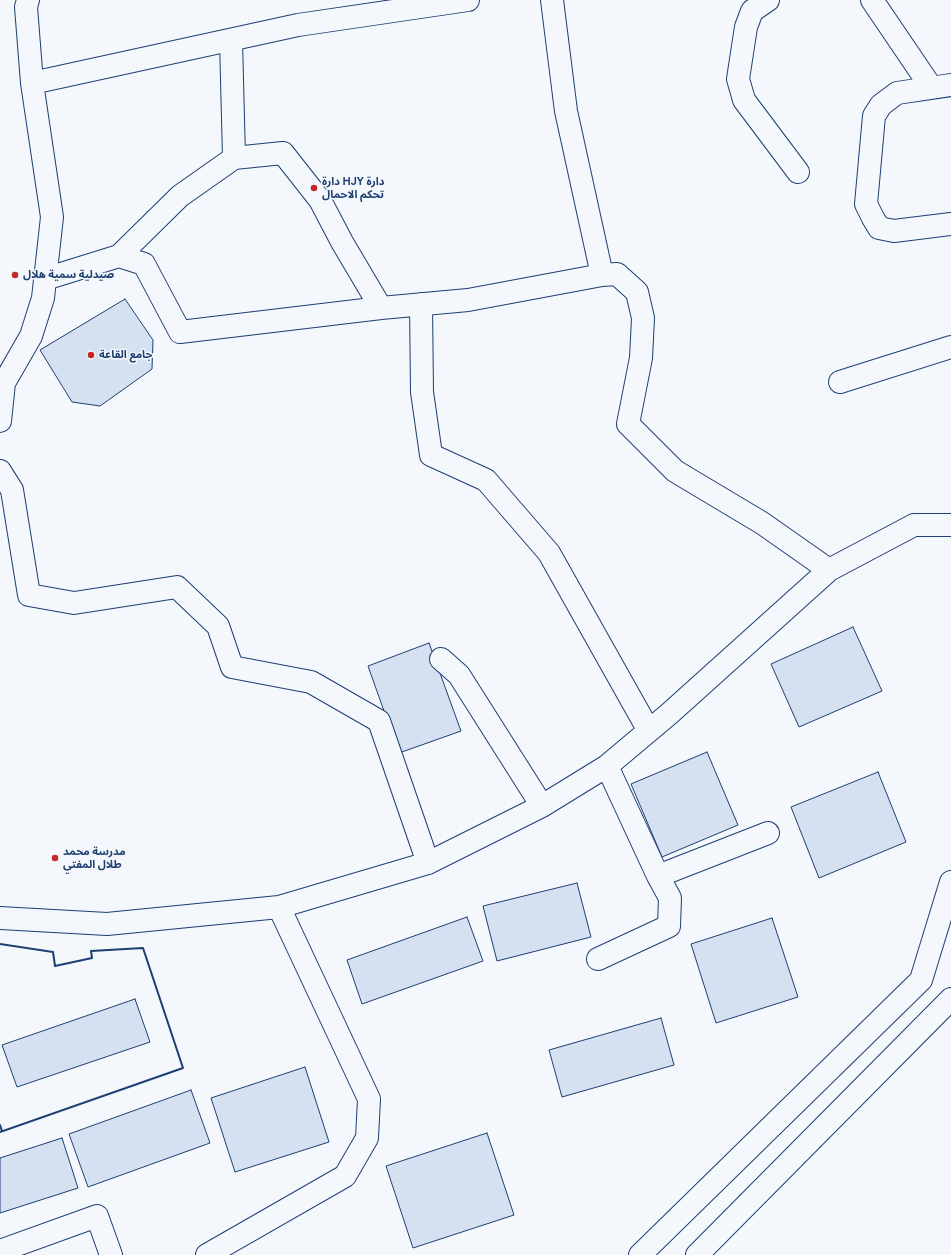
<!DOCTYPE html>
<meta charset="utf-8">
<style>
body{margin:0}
canvas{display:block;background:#f4f7fb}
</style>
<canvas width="951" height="1255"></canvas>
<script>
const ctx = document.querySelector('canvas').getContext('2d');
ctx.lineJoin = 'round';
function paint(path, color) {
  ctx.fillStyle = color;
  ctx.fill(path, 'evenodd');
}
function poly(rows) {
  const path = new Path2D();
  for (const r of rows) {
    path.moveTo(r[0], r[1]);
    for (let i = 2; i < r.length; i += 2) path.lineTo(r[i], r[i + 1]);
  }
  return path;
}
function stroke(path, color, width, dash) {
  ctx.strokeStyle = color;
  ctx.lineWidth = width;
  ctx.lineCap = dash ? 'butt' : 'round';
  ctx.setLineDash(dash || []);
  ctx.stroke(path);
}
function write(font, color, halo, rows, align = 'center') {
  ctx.font = font + ' Figtree,"Noto Sans Arabic",sans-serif';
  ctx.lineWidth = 3;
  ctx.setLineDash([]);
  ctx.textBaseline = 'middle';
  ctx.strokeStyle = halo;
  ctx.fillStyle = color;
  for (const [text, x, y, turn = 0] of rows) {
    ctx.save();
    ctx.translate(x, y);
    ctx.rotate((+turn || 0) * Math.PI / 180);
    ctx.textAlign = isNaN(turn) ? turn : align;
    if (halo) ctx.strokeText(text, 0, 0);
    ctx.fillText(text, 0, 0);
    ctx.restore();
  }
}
const building = poly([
 [125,299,153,340,152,369,100,406,72,402,40,350,125,299],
 [853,627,882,691,799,727,771,664,853,627],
 [429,643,461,731,399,753,368,666,429,643],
 [707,752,738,825,662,857,631,784,707,752],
 [878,772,906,842,819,878,791,807,878,772],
 [577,883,591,937,497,961,483,906,577,883],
 [467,917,483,961,362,1004,347,960,467,917],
 [772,918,798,997,716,1023,691,944,772,918],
 [135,999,150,1042,17,1087,2,1045,135,999],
 [661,1018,674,1065,562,1097,549,1050,661,1018],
 [305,1067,329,1142,235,1172,211,1098,305,1067],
 [191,1090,210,1143,88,1187,69,1134,191,1090],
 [487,1133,514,1215,413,1248,386,1166,487,1133],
 [62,1138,78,1188,0,1213,0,1158,62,1138]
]);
paint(building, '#d5e0f0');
stroke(building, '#1d3f73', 1);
const minor = poly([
 [552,0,566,111,602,275],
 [768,0,752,11,746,27,738,79,744,100,798,172],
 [872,0,931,87],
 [231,40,234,158],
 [32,83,298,25,468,0],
 [951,85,897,93,881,105,874,116,866,204,873,218,879,228,894,231,951,224],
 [119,256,180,196,234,158,283,153,320,200,342,242,381,308],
 [45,279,119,256,144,264,180,332,381,308,468,300,602,275,617,274,637,292,643,318,641,358,628,424,675,471,762,523,829,570],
 [421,304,422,392,431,455,486,480,549,553,649,731],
 [840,382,951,347],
 [0,421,4,383,31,336,43,298,52,217,32,83,26,7,28,0],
 [0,471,12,490,29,595,74,603,177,587,218,626,232,667,311,682,379,721,428,863],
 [441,659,459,675,542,806],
 [658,876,768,833],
 [0,918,107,924,279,907,428,863,542,806,607,766,669,714,829,570,914,525,951,525],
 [598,959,669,926,670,898,658,876,607,766],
 [0,1251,97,1216,111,1255],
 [207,1255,345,1176,367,1138,369,1099,279,907]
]);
const major = poly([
 [640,1255,921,980,951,882],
 [697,1255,951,999]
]);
stroke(minor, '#1d3f73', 24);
stroke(major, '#1d3f73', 24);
stroke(minor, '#f4f7fb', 22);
stroke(major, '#f4f7fb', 22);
stroke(poly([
 [0,944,53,952,55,966,92,958,91,951,143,948,183,1068,0,1132],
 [0,1125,2,1131]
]), '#1d3f73', 2);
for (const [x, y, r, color] of [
 [314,188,4,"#c62828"],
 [15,275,4,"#c62828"],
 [91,355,4,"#c62828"],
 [55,858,4,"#c62828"]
]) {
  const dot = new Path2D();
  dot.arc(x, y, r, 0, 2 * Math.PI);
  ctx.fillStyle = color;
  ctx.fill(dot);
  stroke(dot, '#f4f7fb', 1.5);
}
write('bold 11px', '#1d3f73', '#f4f7fb', [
 ["دارة HJY دارة",322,182],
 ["تحكم الاحمال",322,195],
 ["صيدلية سمية هلال",23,275],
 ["جامع القاعة",99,355],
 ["مدرسة محمد",63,852],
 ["طلال المفتي",63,865]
], 'left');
</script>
